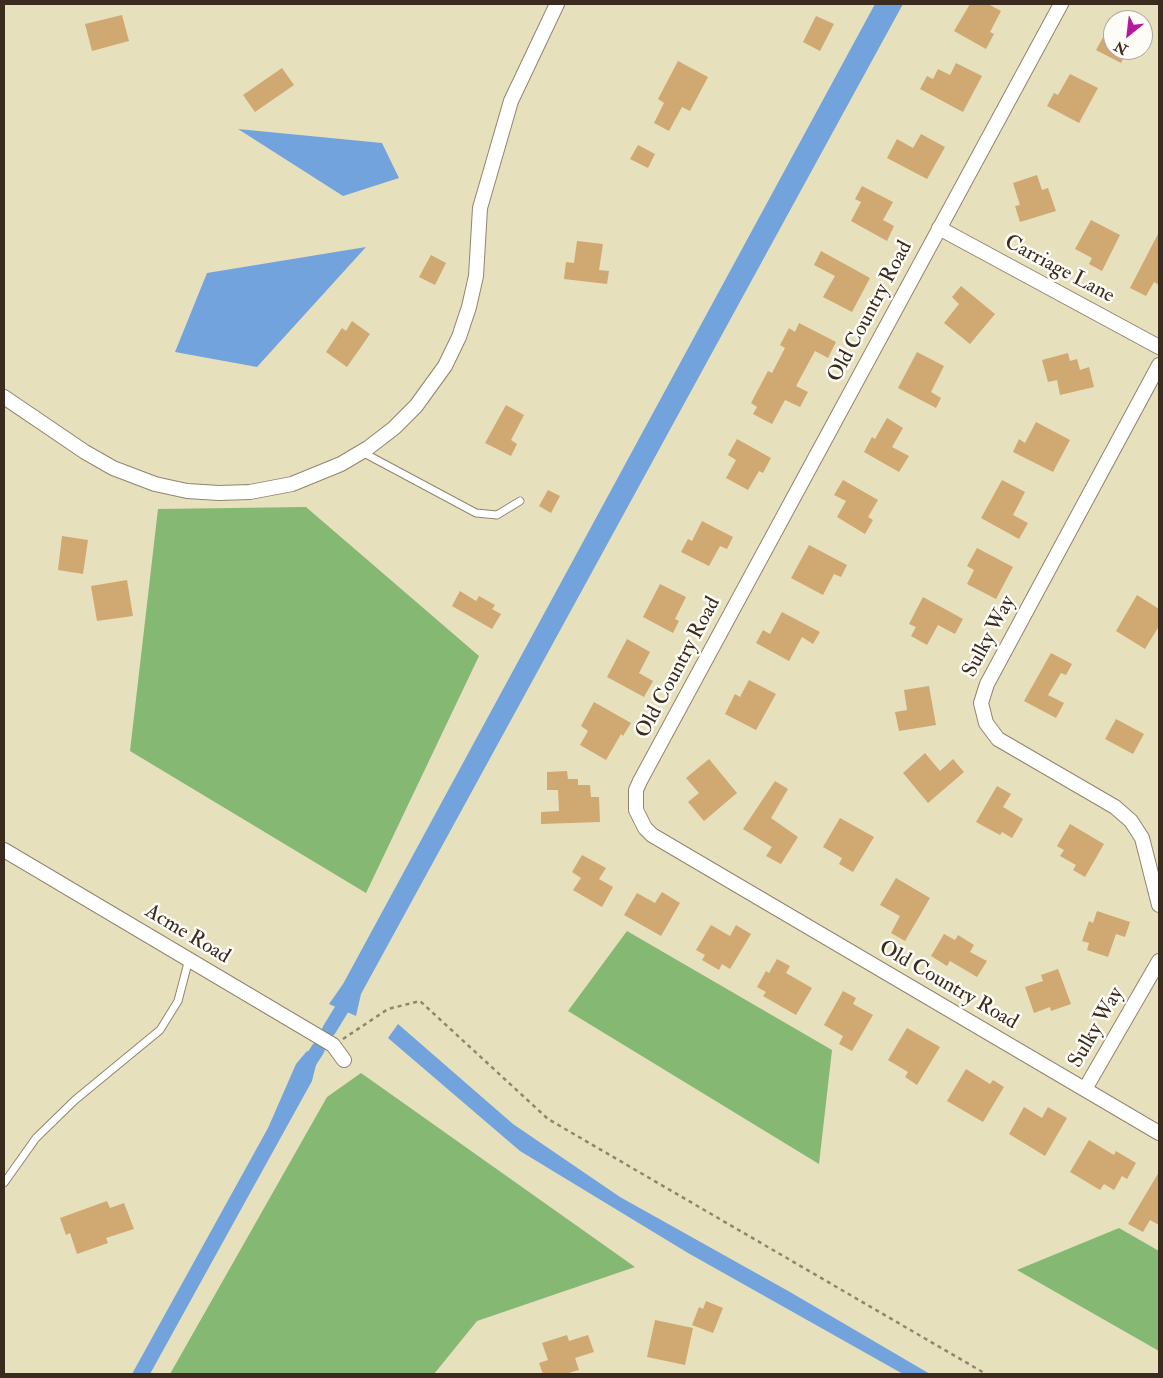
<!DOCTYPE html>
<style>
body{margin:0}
#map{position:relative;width:1163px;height:1378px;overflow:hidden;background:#e7e0bd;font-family:"IM FELL Double Pica",serif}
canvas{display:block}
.frame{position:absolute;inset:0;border:5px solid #3b2a1e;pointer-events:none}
.north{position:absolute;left:1103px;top:10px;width:50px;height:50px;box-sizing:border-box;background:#fdfcf7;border:1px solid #afa8a0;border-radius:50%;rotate:209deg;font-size:14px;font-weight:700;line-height:20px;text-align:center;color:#3b2a1e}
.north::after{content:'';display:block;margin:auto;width:18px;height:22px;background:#b5179e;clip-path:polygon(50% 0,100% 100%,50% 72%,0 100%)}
</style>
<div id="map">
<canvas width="1163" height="1378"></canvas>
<div class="frame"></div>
<div class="north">N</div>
</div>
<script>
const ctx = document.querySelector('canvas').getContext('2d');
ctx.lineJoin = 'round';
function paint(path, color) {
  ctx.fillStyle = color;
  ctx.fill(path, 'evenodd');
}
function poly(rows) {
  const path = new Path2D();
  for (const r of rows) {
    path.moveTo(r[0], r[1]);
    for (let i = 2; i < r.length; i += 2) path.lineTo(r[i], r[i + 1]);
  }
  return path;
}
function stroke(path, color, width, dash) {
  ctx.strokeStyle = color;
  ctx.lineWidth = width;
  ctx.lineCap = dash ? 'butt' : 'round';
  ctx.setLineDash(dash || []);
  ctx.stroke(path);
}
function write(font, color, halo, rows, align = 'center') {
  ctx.font = font + ' "IM FELL Double Pica",serif';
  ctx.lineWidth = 5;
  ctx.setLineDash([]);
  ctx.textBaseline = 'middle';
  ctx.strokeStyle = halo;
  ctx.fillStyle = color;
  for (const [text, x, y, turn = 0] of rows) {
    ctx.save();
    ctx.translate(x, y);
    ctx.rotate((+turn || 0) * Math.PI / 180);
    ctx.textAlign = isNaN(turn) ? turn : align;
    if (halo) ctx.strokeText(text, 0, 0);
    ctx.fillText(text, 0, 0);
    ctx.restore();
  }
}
paint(poly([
 [306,507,479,656,366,893,130,751,158,509],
 [627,931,832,1050,819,1164,568,1011],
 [361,1073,635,1267,477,1321,434,1374,170,1374,327,1097],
 [1119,1228,1159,1251,1159,1351,1017,1270]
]), '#84b873');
paint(poly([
 [875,4,903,4,361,994,356,1016,329,1004,343,984],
 [238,129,382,143,399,178,343,196],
 [366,247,257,367,175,352,207,273],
 [398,1024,513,1124,620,1197,790,1292,930,1374,903,1374,688,1253,520,1151,388,1038],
 [307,1051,318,1057,312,1081,150,1374,132,1374,268,1128,296,1064]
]), '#73a3dd');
stroke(poly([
 [329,1030,351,994],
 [304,1071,318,1049]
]), '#73a3dd', 14);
paint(poly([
 [970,4,988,4,1001,11,990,32,994,34,986,49,954,31],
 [122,15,129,41,92,51,85,24],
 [816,16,834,24,820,51,803,42],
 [1113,19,1113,50,1127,50,1121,63,1096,50],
 [678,61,708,77,690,111,682,107,669,131,654,123,664,103,658,99],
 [956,63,982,76,963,112,920,89,927,76,933,79,938,69,950,75],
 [282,68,294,85,255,112,243,95],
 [1070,74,1098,88,1079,123,1047,106,1054,93,1058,95],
 [921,134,945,147,927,179,887,158,897,139,913,148],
 [638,145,655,154,648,168,630,159],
 [1037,175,1042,190,1048,188,1056,211,1020,222,1015,206,1020,205,1013,183],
 [862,186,893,202,883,220,894,226,887,241,851,221,861,202,855,199],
 [1091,220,1120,235,1102,271,1089,264,1092,258,1075,249],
 [1159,232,1159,285,1154,282,1146,296,1130,288],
 [577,241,603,244,599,270,609,271,607,284,564,279,566,262,574,263],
 [821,251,870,278,852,312,823,297,835,276,814,265],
 [431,255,446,263,435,285,419,277],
 [961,286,995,314,970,344,944,323,959,304,952,297],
 [352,321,370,334,347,367,326,352,342,328,346,331],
 [799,323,836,342,828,358,815,351,796,386,808,392,800,407,785,400,772,424,753,414,757,407,751,403,768,371,772,373,785,348,780,345,789,328,795,332],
 [917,352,944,366,931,392,941,398,936,408,898,388],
 [1068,353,1070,361,1077,359,1080,370,1089,367,1094,387,1060,395,1057,380,1048,382,1042,360],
 [506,405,524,415,511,440,517,444,511,456,485,443],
 [887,418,903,428,892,447,909,456,899,472,864,452,872,437,875,439],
 [1036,422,1070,440,1053,472,1013,452,1019,439,1025,443],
 [737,439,771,458,763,473,759,471,748,490,726,478,736,460,728,455],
 [843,480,878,500,868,517,873,520,865,534,837,517,846,501,834,495],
 [1002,480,1025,492,1013,515,1028,523,1019,539,981,518],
 [548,490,560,496,551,513,539,506],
 [702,521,733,537,727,549,720,546,709,566,681,552,688,539,692,541],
 [62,536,88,540,83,574,58,570],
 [809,545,847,565,841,577,834,574,823,595,791,578],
 [977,548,1013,567,996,599,967,584,974,570,967,566],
 [127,580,133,616,97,621,91,586],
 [660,584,686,597,675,619,679,621,673,633,643,617],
 [460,591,476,601,479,596,495,605,492,609,501,614,492,629,452,606],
 [1137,595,1159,609,1159,626,1145,649,1116,631],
 [923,597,963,619,955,634,938,625,927,645,911,636,916,627,909,624],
 [782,612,820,632,813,644,802,637,789,661,756,643,763,630,770,634],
 [627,639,650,652,639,673,653,681,644,697,607,677],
 [1051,653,1072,664,1066,675,1061,673,1048,695,1064,703,1056,718,1024,701],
 [749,680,776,694,756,730,725,714,735,694,740,697],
 [929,686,936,725,899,731,895,712,907,710,904,690],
 [594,702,631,723,623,736,621,734,606,760,580,745,588,731,581,726],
 [1116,719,1144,734,1133,754,1105,739],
 [925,753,940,771,953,759,964,772,928,803,903,773],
 [709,759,737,793,704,821,688,802,699,793,686,778],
 [567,771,568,779,578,779,578,785,590,785,591,797,599,797,600,822,541,824,541,812,559,811,558,790,547,790,547,772],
 [775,781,788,789,771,818,798,837,781,864,766,856,772,847,743,829],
 [997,786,1011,794,1003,807,1023,819,1012,838,1002,832,1000,835,976,822],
 [840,818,874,837,853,872,839,864,842,858,823,847],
 [1070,824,1104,844,1085,877,1073,870,1076,865,1060,856,1064,850,1057,846],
 [582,855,606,868,599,879,613,887,602,907,573,890,581,878,572,872],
 [896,878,930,898,905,941,891,933,900,916,880,905],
 [662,892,680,903,661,936,624,915,637,893,655,903],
 [1097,911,1130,922,1125,937,1116,934,1108,957,1087,950,1089,943,1082,941,1089,921,1093,923],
 [711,925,730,936,736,925,751,934,730,969,722,964,719,970,702,960,705,955,696,950],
 [944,934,955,940,958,935,974,945,970,952,987,961,977,977,950,961,947,966,931,956],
 [777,959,790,966,786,973,812,988,796,1015,763,996,766,992,757,987,766,971,769,973],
 [1058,969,1071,1004,1051,1011,1050,1007,1034,1013,1025,987,1043,981,1041,975],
 [843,991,856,998,853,1004,873,1015,852,1051,839,1044,843,1036,824,1025],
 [907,1028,940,1047,917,1085,905,1077,908,1072,888,1060],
 [966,1069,990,1084,993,1080,1004,1087,983,1122,947,1101],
 [1024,1107,1042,1118,1048,1107,1067,1118,1045,1156,1009,1134],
 [1089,1140,1114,1155,1116,1151,1136,1163,1127,1179,1122,1176,1114,1190,1104,1184,1100,1190,1070,1172],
 [1159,1172,1159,1225,1150,1220,1143,1232,1128,1224],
 [107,1201,110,1208,124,1203,134,1229,106,1238,108,1243,77,1254,70,1233,66,1235,60,1218],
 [706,1301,723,1308,713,1333,692,1325,699,1307,703,1309],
 [655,1320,693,1328,685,1365,647,1357],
 [567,1335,569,1341,588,1335,594,1352,575,1358,579,1370,565,1374,543,1374,539,1363,548,1360,542,1343]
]), '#d0a871');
const service = poly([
 [362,452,476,513,497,515,520,501],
 [4,1183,36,1138,75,1100,160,1030,178,1001,189,959]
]);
const minor = poly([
 [1061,4,640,781,636,790,636,810,645,828,652,835,1159,1133],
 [939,228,1159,347],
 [1159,365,987,684,981,703,986,723,998,739,1115,807,1131,821,1142,838,1159,905],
 [4,397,85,452,113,468,155,484,187,491,219,493,250,492,292,484,341,464,368,448,394,428,416,406,445,366,459,337,469,307,476,276,480,208,511,101,557,4],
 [4,850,333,1045,344,1060],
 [1085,1089,1159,961]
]);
stroke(service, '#91856e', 9);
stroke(minor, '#91856e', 16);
stroke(poly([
 [343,1039,388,1009,420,1001,548,1119,986,1374]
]), '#91856e', 2.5, [4, 4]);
stroke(service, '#fff', 7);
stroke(minor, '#fff', 14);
write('21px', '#3b2a1e', '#fdfcf7', [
 ["Carriage Lane",1059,270,28],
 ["Old Country Road",871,312,-62],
 ["Sulky Way",990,637,-62],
 ["Old Country Road",679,668,-62],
 ["Acme Road",187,935,31],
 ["Old Country Road",948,986,30],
 ["Sulky Way",1097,1028,-60]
]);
</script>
